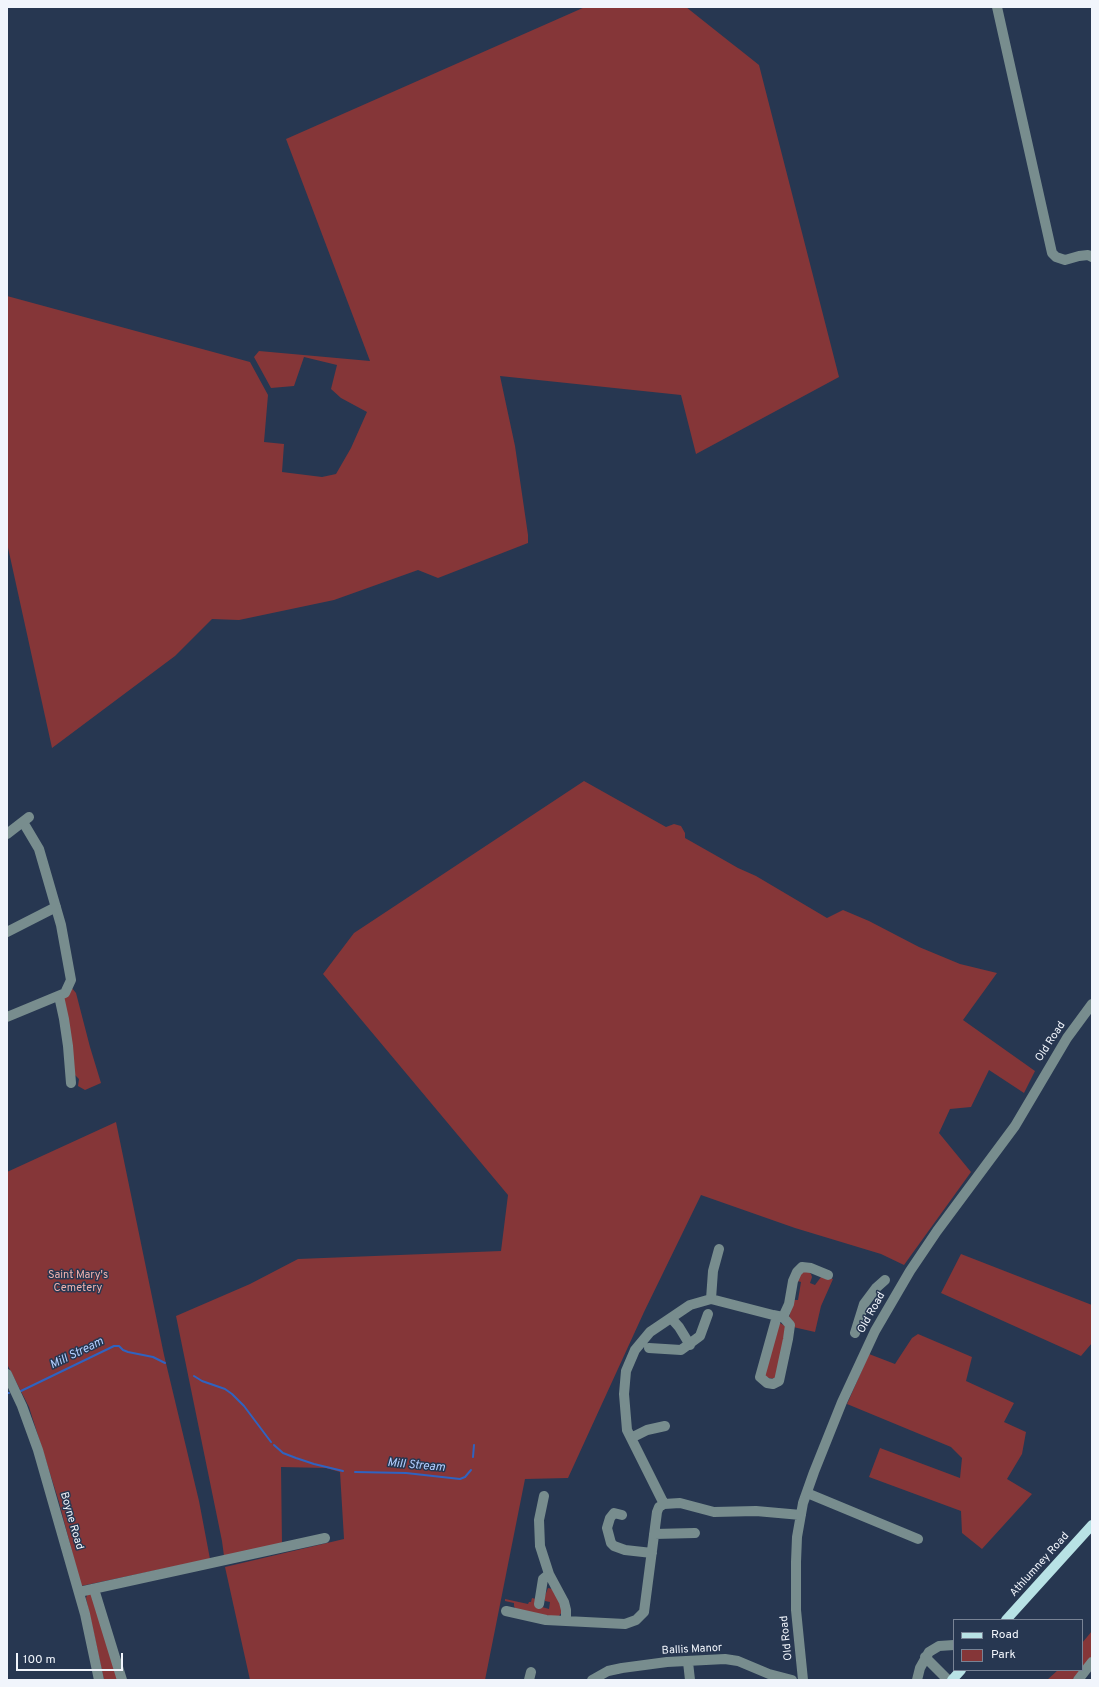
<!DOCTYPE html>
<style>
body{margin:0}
#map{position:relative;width:1099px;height:1687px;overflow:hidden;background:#273751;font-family:Overpass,sans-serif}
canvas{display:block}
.frame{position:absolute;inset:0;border:8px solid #f1f5fc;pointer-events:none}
.legend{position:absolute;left:953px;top:1619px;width:130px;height:52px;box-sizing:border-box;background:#273751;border:1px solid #788395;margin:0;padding:5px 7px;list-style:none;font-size:12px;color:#f1f5fc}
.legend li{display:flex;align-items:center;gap:8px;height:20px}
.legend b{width:20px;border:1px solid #788395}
.scale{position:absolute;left:16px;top:1653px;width:107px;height:18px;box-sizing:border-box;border:2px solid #f1f5fc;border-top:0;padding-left:5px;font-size:12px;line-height:14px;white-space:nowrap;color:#f1f5fc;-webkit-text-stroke:3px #273751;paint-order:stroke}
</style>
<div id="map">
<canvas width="1099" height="1687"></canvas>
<div class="frame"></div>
<ul class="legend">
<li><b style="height:5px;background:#b8e2e5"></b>Road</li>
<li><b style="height:11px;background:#853638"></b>Park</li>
</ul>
<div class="scale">100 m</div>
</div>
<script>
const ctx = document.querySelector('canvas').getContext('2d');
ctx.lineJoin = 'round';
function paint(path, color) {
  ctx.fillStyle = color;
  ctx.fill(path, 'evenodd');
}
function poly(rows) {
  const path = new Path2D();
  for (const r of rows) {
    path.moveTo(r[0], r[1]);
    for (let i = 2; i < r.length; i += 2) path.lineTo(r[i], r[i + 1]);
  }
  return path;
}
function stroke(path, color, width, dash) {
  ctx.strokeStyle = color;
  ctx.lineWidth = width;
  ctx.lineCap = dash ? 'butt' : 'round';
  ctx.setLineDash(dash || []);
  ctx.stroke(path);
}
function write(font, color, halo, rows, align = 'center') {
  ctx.font = font + ' Overpass,sans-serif';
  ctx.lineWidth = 3;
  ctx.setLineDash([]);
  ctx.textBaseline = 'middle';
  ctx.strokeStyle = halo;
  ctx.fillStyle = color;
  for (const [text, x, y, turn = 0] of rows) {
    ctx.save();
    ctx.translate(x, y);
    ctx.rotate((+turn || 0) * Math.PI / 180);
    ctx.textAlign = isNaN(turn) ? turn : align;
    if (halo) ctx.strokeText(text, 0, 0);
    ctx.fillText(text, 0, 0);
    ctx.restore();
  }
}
paint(poly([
 [585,7,686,7,759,65,839,377,696,454,681,395,500,376,515,446,528,535,528,543,438,578,418,570,334,600,239,620,212,619,175,656,52,748,7,543,7,296,250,362,268,395,264,442,284,444,282,472,322,477,336,474,351,448,367,412,341,398,331,389,337,365,304,357,294,386,271,388,254,357,259,351,370,361,286,139],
 [584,781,666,827,674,824,681,826,685,833,685,838,738,868,756,876,827,918,843,910,869,921,919,947,960,964,997,973,963,1020,1035,1071,1024,1093,989,1070,971,1107,950,1109,939,1133,971,1172,904,1265,881,1254,795,1228,701,1195,644,1312,568,1478,525,1479,485,1680,250,1680,225,1567,344,1539,340,1472,326,1468,281,1467,282,1545,224,1556,222,1541,176,1316,250,1284,298,1259,501,1251,508,1195,323,974,354,933],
 [71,987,76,993,90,1047,101,1083,85,1090,78,1086,79,1079,74,1074,61,997],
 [116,1122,164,1355,199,1501,210,1559,81,1586,59,1502,29,1407,7,1364,7,1172],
 [961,1254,1092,1305,1092,1343,1081,1356,941,1293],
 [808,1271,811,1274,812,1277,810,1283,815,1285,821,1277,824,1276,833,1279,821,1306,815,1332,793,1327,789,1318,793,1300,798,1300,801,1282,794,1280,798,1273],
 [780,1323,785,1326,786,1330,775,1379,764,1377,779,1324],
 [918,1334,972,1357,966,1381,1014,1403,1004,1422,1026,1432,1022,1454,1007,1479,1032,1494,982,1549,962,1533,961,1511,869,1477,880,1448,960,1478,962,1458,951,1447,847,1404,869,1354,895,1364,912,1338],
 [548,1588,553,1589,563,1606,562,1612,559,1616,554,1617,516,1610,514,1606,514,1603,505,1601,505,1599,528,1604,529,1602,531,1602,532,1598,536,1599,535,1605,549,1609,550,1602,545,1601,544,1598],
 [88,1593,92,1593,118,1680,104,1680,86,1598],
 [1092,1631,1092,1656,1082,1668,1082,1643],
 [1058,1670,1081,1670,1072,1680,1047,1680]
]), '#853638');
stroke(poly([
 [194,1376,202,1381,225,1389,232,1394,244,1406,271,1442],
 [21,1391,114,1346,119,1346,123,1350,128,1352,153,1357,165,1363],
 [7,1393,9,1393],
 [274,1445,283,1453,296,1458,314,1464,343,1471],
 [473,1457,474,1445],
 [355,1472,406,1473,460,1479,465,1477,471,1470]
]), '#2f63c0', 2);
stroke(poly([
 [997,7,1052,253,1056,257,1065,260,1079,256,1088,255,1092,257],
 [7,834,29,817],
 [7,932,56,907],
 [59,996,64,1019,68,1046,71,1083],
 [7,1017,65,993,71,980,61,925,48,880,39,849,23,822],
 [711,1299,713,1271,719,1249],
 [777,1316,760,1377,767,1383,773,1384,779,1381,788,1339,790,1325,783,1317],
 [671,1318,679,1327,690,1345],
 [855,1333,864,1304,876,1288,885,1280],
 [649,1348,681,1350,700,1336,708,1314],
 [7,1374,22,1406,38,1450,85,1614,99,1680],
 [631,1438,647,1430,665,1426],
 [807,1493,918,1539],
 [544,1496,539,1520,540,1546,549,1574,564,1602,566,1610,566,1621],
 [664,1504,627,1430,624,1394,626,1371,635,1350,650,1332,690,1305,711,1299,773,1315,783,1317,789,1304,793,1281,797,1272,802,1267,811,1268,828,1275],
 [622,1515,614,1513,610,1518,607,1528,611,1543,614,1546,625,1550,652,1553],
 [654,1534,695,1533],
 [94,1589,122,1680],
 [79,1592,325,1538],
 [539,1604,543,1579,549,1574],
 [506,1611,546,1620,625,1624,636,1620,644,1612,657,1512,659,1507,664,1504,680,1503,714,1512,756,1511,801,1515],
 [925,1657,948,1680],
 [688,1662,690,1680],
 [529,1680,531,1672],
 [592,1680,608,1671,622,1668,667,1662,725,1659,738,1661,769,1674,792,1680],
 [803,1680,796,1610,796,1562,797,1537,803,1503,814,1472,842,1402,875,1331,910,1271,937,1231,1015,1126,1067,1038,1092,1004],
 [917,1680,920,1668,929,1652,939,1646,954,1645],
 [1078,1680,1092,1662]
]), '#788d8e', 10);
stroke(poly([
 [1006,1620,1092,1525],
 [952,1680,961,1670]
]), '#b8e2e5', 10);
write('11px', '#f1f5fc', '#273751', [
 ["Old Road",1051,1042,-57],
 ["Old Road",872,1313,-61],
 ["Boyne Road",71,1521,74],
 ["Athlumney Road",1040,1565,-48],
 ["Old Road",787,1638,-96],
 ["Ballis Manor",692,1650,-3]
]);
write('11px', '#f0b1ae', '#273751', [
 ["Saint Mary's",78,1276],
 ["Cemetery",78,1289]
]);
write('italic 12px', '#b2ceff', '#273751', [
 ["Mill Stream",77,1354,-26],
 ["Mill Stream",416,1466,5]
]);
</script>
